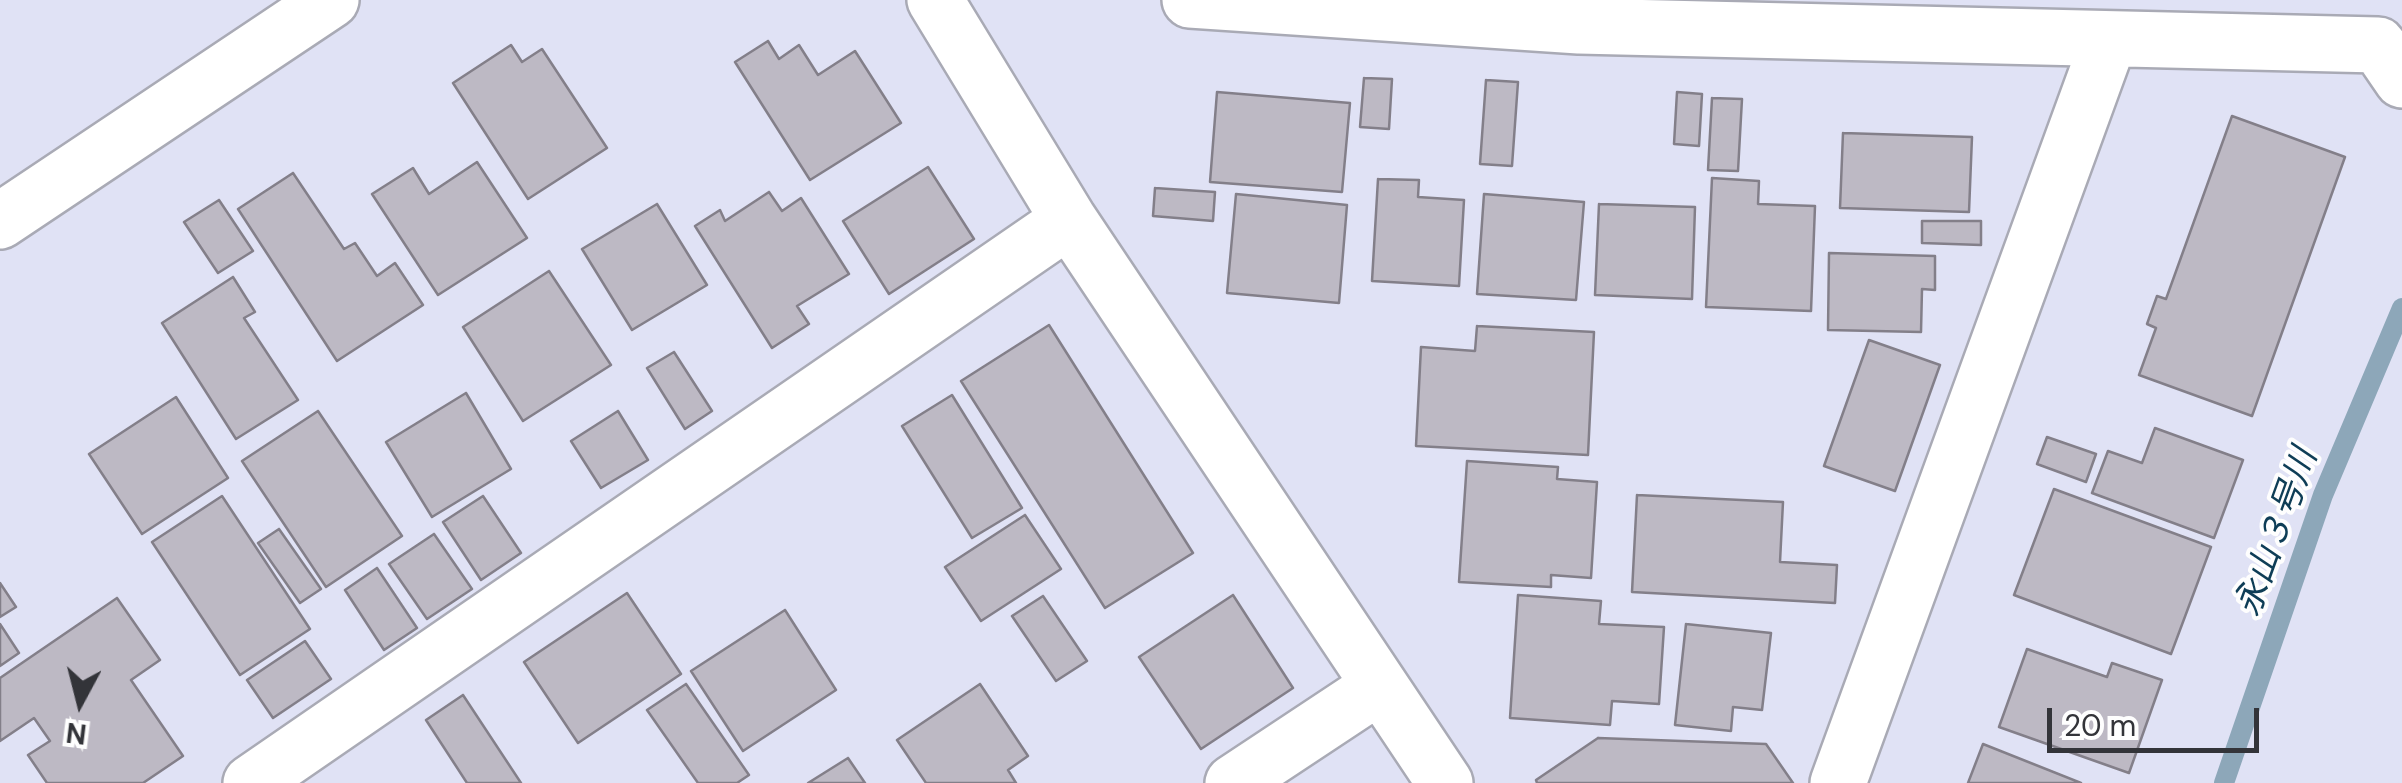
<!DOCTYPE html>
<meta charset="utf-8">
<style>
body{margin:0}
#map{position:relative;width:2402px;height:783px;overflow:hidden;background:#eff0fc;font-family:"DM Sans",sans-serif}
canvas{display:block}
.north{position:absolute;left:30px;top:653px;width:100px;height:100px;-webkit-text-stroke:8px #fefefe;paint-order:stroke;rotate:187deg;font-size:28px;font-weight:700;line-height:40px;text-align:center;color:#333439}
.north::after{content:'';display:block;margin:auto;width:35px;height:45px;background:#333439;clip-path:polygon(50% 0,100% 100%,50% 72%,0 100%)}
.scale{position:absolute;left:2047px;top:708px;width:212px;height:45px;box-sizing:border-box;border:5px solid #333439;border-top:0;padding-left:12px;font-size:30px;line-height:35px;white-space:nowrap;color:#333439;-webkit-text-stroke:8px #fefefe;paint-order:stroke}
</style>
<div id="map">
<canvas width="2402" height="783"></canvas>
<div class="north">N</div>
<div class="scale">20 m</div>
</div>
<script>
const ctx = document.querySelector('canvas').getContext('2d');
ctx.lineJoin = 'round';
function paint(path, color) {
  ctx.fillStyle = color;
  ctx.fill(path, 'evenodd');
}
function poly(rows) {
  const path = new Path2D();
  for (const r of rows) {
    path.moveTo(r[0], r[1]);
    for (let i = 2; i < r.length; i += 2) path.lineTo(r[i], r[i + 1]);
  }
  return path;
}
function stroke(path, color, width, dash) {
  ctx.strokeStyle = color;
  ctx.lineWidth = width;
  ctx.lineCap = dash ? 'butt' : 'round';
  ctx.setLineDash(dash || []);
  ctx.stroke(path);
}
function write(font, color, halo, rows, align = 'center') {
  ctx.font = font + ' "DM Sans","Noto Sans JP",sans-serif';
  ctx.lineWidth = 8;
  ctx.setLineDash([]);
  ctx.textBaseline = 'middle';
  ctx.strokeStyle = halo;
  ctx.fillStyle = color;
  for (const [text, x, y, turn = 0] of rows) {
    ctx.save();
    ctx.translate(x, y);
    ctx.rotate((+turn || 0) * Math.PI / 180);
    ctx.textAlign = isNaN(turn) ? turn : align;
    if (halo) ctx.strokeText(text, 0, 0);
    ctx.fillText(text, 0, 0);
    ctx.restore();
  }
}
paint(poly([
 [0,0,2402,0,2402,783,0,783]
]), '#e0e2f5');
stroke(poly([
 [2224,783,2323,495,2402,308]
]), '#8da7b9', 20);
const building = poly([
 [768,41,779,59,799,45,818,75,855,51,901,123,810,180,735,62,768,41],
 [511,45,522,62,542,49,607,148,528,199,453,83,511,45],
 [1364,78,1392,79,1389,129,1360,127,1364,78],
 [1486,80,1518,82,1512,166,1480,164,1486,80],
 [1217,92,1350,103,1342,192,1210,182,1217,92],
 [1677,92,1702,94,1699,146,1674,144,1677,92],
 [1712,98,1742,99,1738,171,1708,170,1712,98],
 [2232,116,2345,157,2252,416,2139,375,2156,328,2147,324,2157,296,2166,299,2232,116],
 [1843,133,1972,137,1969,212,1840,208,1843,133],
 [477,162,527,238,438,295,372,194,413,168,429,194,477,162],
 [928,167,974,239,889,294,843,221,928,167],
 [293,173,344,249,355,243,377,276,395,263,423,305,337,361,238,209,293,173],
 [1712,178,1759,181,1758,204,1815,206,1811,311,1706,307,1712,178],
 [1378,179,1419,180,1418,197,1464,200,1459,286,1372,281,1378,179],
 [1155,188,1215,192,1213,221,1153,216,1155,188],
 [769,192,782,211,801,198,849,274,797,306,809,324,772,348,695,226,720,210,725,221,769,192],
 [1236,194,1347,205,1339,303,1227,293,1236,194],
 [1484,194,1584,202,1576,300,1477,294,1484,194],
 [219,200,253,251,218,273,184,222,219,200],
 [657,204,707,285,632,330,582,249,657,204],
 [1599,204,1695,207,1692,299,1595,295,1599,204],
 [1922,221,1981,221,1981,245,1922,243,1922,221],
 [1829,253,1935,256,1935,290,1922,289,1921,332,1828,330,1829,253],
 [549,271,611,365,523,421,463,327,549,271],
 [233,277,255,312,244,318,298,400,236,439,162,323,233,277],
 [1049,325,1193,553,1105,608,961,381,1049,325],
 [1477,326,1594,332,1588,455,1416,446,1421,347,1475,351,1477,326],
 [1869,340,1940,365,1895,491,1824,466,1869,340],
 [674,352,712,411,685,429,647,368,674,352],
 [466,393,511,469,432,517,386,442,466,393],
 [952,395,1022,508,972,538,902,426,952,395],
 [176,397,228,478,142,534,89,454,176,397],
 [318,411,402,536,326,587,242,461,318,411],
 [618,411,648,460,601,488,571,441,618,411],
 [2155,428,2243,460,2214,538,2092,493,2108,451,2142,463,2155,428],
 [2047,437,2096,454,2086,482,2037,464,2047,437],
 [1467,461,1558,467,1557,479,1597,482,1591,578,1551,575,1551,587,1459,582,1467,461],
 [2054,489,2211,547,2171,654,2014,595,2054,489],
 [1637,495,1783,502,1780,562,1837,565,1835,603,1632,592,1637,495],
 [222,496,310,629,240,675,152,542,222,496],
 [483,496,521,553,481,580,443,522,483,496],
 [1025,515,1061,569,981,621,945,567,1025,515],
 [279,529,321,589,300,603,258,543,279,529],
 [434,534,472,589,427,619,389,564,434,534],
 [377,568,417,628,384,650,345,590,377,568],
 [0,583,16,607,0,617,0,583],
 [627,593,681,674,578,743,524,662,627,593],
 [1233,595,1293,688,1201,749,1139,657,1233,595],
 [1518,595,1601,601,1599,624,1664,627,1659,704,1612,701,1610,725,1510,718,1518,595],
 [1043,596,1087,661,1056,681,1012,616,1043,596],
 [117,598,160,660,131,680,183,756,143,783,47,783,28,755,50,741,34,718,0,741,0,678,117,598],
 [785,610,836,690,743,751,691,671,785,610],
 [0,624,19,653,0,666,0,624],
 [1686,624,1771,633,1762,710,1733,707,1731,731,1675,725,1686,624],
 [305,641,331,679,273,718,247,680,305,641],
 [2027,649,2107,677,2112,663,2162,680,2129,773,1999,727,2027,649],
 [686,684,749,775,737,783,698,783,647,710,686,684],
 [980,684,1028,756,1008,770,1016,783,926,783,897,740,980,684],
 [463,695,521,783,467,783,426,720,463,695],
 [1598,738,1766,744,1793,783,1537,783,1536,780,1598,738],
 [1983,744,2081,783,1968,783,1983,744],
 [848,758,865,783,808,783,848,758]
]);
paint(building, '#bdb9c4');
stroke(building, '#837f89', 2.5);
const minor = poly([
 [935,0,1069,220,1445,783],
 [1190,0,1579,26,2378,45,2402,80],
 [0,221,331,0],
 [251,783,1069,220],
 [1233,783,1378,687],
 [1838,783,2109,40]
]);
stroke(minor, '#a9aab5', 60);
stroke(minor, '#fff', 55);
write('italic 35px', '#0e3d56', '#fefefe', [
 ["永山３号川",2278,533,-70]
]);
</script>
